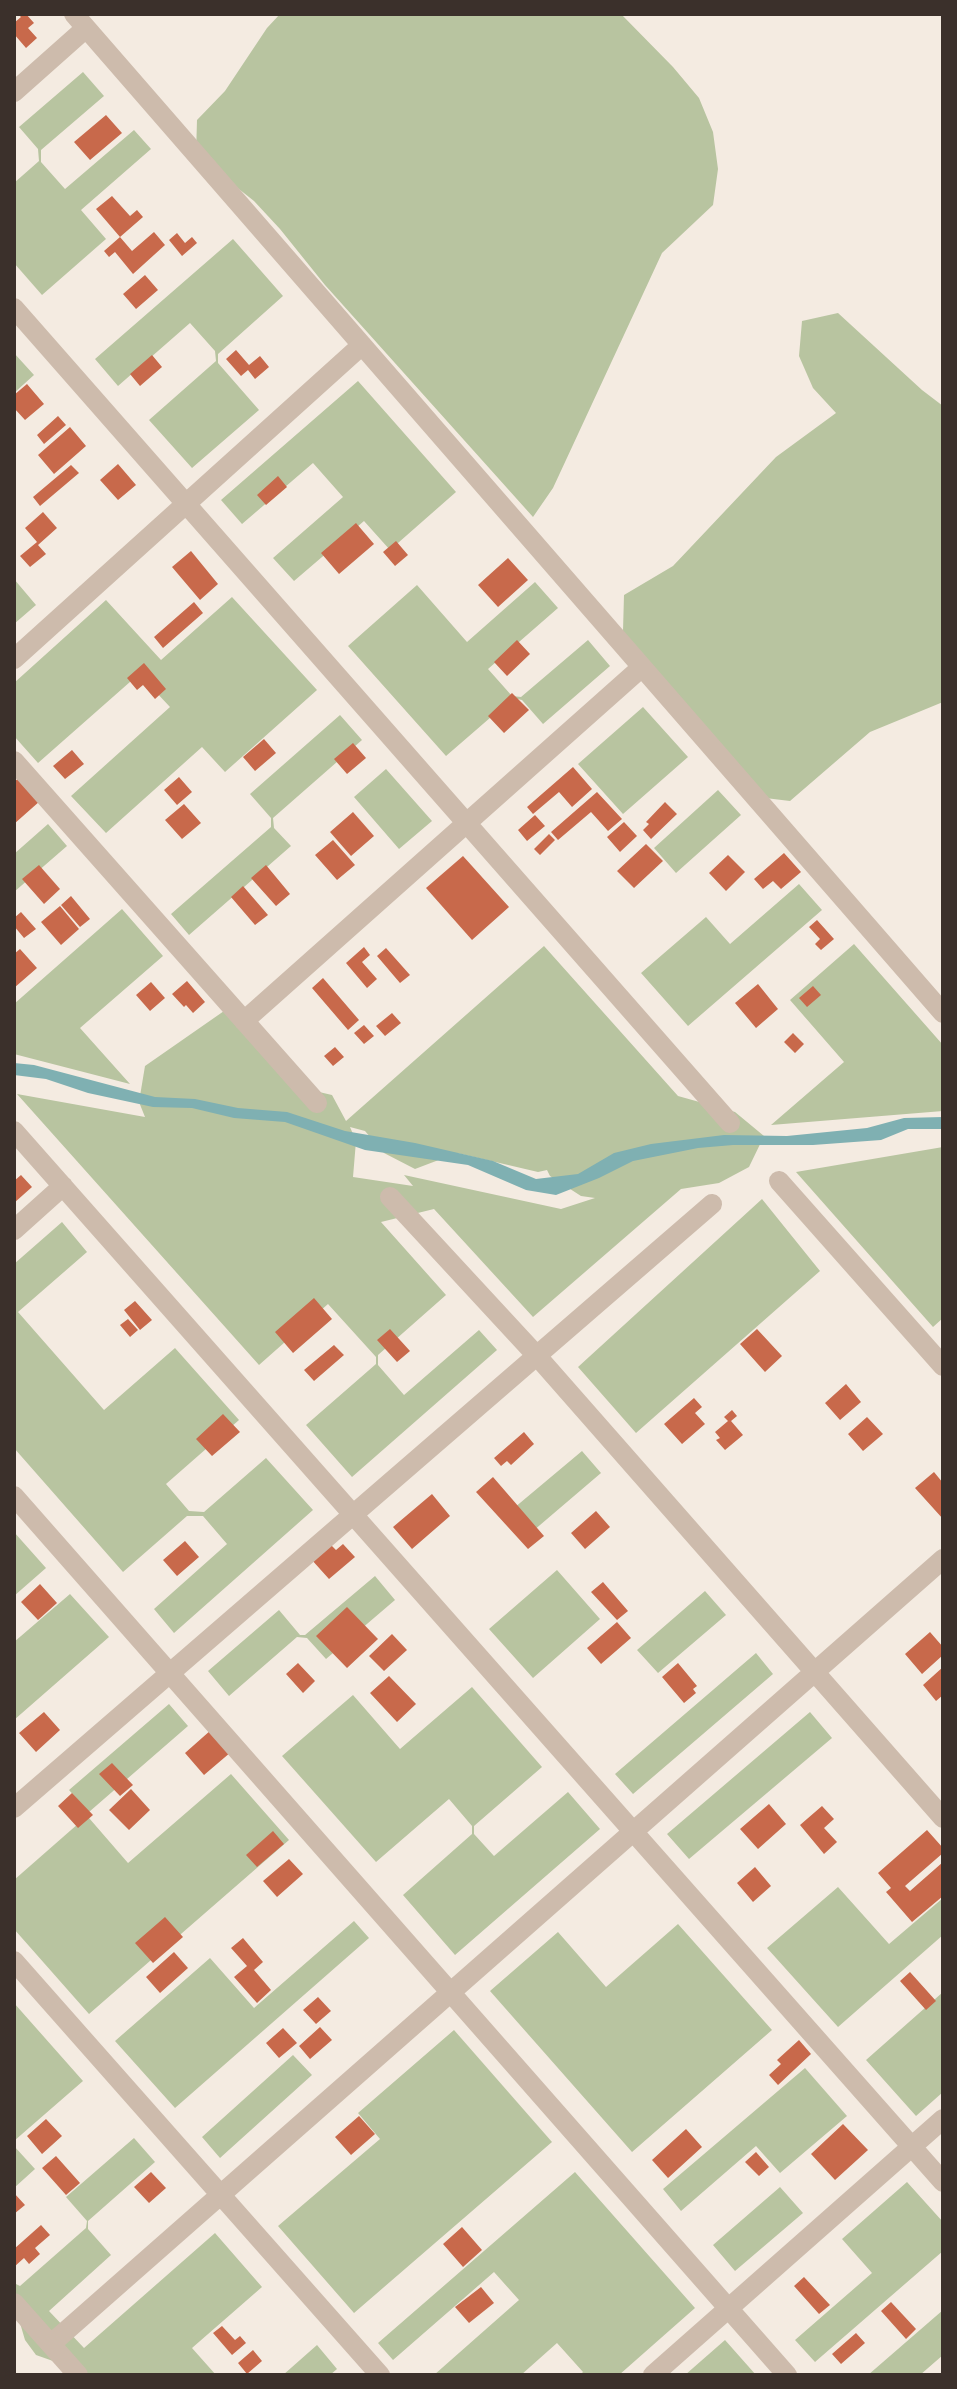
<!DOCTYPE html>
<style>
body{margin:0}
#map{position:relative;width:957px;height:2389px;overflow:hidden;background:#f4ebe1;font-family:"Roboto Condensed",sans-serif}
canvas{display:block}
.frame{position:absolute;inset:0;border:16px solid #3b302b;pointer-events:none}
</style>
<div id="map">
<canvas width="957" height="2389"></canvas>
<div class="frame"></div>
</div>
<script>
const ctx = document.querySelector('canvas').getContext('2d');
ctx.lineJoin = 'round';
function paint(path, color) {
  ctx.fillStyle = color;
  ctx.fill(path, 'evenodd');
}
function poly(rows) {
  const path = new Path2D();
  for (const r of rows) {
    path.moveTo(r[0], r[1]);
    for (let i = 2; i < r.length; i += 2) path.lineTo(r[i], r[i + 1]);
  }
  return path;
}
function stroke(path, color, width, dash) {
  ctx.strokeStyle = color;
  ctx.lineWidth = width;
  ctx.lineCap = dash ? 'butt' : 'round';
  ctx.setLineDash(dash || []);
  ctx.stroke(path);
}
paint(poly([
 [280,14,621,14,673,67,699,98,713,132,718,169,713,205,662,253,553,488,533,517,325,285,280,229,254,201,196,155,197,120,225,91,267,28],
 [83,72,104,96,41,150,41,162,65,189,134,130,151,149,81,210,106,239,42,295,14,263,14,183,39,161,38,149,19,127],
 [233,239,283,296,218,354,218,363,259,410,192,468,149,420,216,361,215,351,190,323,118,386,95,359],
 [838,313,922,390,943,406,943,702,870,732,790,801,757,797,623,631,624,595,673,566,776,457,836,413,813,388,799,356,802,321],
 [14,353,34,375,14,393],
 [358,381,456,492,390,550,364,521,294,581,273,558,343,497,313,463,242,524,221,500],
 [14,579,36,605,14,624],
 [535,582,558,608,488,669,512,696,521,697,588,640,610,666,543,724,522,700,513,698,446,756,348,646,417,585,467,642],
 [232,597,317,690,225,772,202,747,106,833,71,796,170,707,139,674,38,763,14,736,14,683,106,600,161,660],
 [643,707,688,757,623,814,578,764],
 [340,715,362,740,273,818,274,828,291,846,189,935,171,914,271,827,271,818,250,794],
 [386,769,432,821,399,849,354,797],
 [718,790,741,815,676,873,654,848],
 [48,824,67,846,14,892,14,854],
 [799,884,822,910,688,1026,641,973,706,917,730,944],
 [122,909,163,956,80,1028,130,1084,14,1054,14,1004],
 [854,944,943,1045,943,1111,771,1125,844,1062,790,1000],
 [544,946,678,1096,735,1112,764,1136,749,1167,719,1183,681,1189,533,1317,434,1209,381,1222,446,1295,378,1355,378,1365,404,1395,479,1330,497,1350,352,1477,306,1425,376,1364,376,1357,328,1304,259,1365,17,1094,145,1117,139,1102,145,1066,224,1011,289,1085,332,1095,346,1121],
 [350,1127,365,1131,384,1153,415,1169,457,1153,538,1172,547,1170,550,1176,581,1196,595,1198,561,1209,404,1175,413,1186,353,1177,356,1141],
 [943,1147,943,1318,933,1327,796,1172],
 [762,1199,820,1271,636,1433,578,1367],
 [62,1222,87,1252,18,1312,104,1410,175,1348,239,1420,166,1484,189,1511,204,1512,266,1458,313,1510,174,1633,154,1609,227,1544,203,1516,187,1516,123,1572,14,1448,14,1264],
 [582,1451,601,1473,533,1531,514,1508],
 [14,1532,46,1568,14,1596],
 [557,1570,600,1619,533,1678,489,1629],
 [375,1576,395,1600,326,1659,307,1638,297,1637,229,1696,208,1671,279,1610,300,1635,305,1635],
 [705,1591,726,1615,658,1673,637,1650],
 [70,1594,109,1637,14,1720,14,1642],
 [756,1653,773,1674,633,1794,615,1774],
 [472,1687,542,1767,474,1826,474,1834,494,1856,568,1792,600,1829,455,1955,403,1895,472,1834,472,1826,449,1799,376,1862,282,1756,353,1695,400,1749],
 [169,1704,188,1726,89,1812,89,1818,128,1863,231,1774,289,1840,89,2014,14,1929,14,1880,87,1816,87,1810,69,1790],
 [810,1712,832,1738,689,1859,667,1834],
 [838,1887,889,1944,943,1898,943,1935,838,2027,767,1948],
 [354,1921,369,1938,175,2108,115,2041,210,1958,254,2008],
 [678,1924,772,2030,632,2152,490,1991,558,1932,606,1987],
 [943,1992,943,2092,916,2116,866,2060],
 [14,2003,83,2081,14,2141],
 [454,2030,552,2142,354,2313,278,2226,380,2139,358,2113],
 [293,2055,312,2075,220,2158,202,2137],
 [805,2068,847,2116,780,2173,756,2146,681,2211,663,2189],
 [134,2138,155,2162,88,2221,88,2229,111,2255,49,2311,84,2348,215,2233,262,2287,192,2348,216,2375,70,2375,53,2361,36,2355,25,2340,20,2323,14,2312,14,2283,20,2286,86,2228,87,2221,66,2197],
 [14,2146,35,2169,14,2188],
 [575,2172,695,2308,619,2375,580,2375,583,2372,557,2343,521,2375,434,2375,519,2300,494,2272,393,2360,378,2343],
 [907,2182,943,2222,943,2251,815,2362,795,2340,872,2273,842,2239],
 [780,2187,803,2213,735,2271,713,2245],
 [943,2310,943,2355,920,2375,868,2375],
 [725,2340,756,2375,685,2375],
 [317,2345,337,2369,330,2375,283,2375]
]), '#b8c4a0');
paint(poly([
 [14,1063,34,1065,155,1097,195,1099,238,1108,287,1112,345,1131,415,1143,493,1161,536,1179,578,1174,614,1153,651,1144,724,1135,787,1136,867,1128,904,1118,943,1117,943,1129,908,1129,881,1140,813,1145,733,1145,698,1148,633,1161,599,1178,556,1195,526,1190,468,1165,365,1150,285,1122,234,1118,192,1108,153,1107,88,1093,46,1079,14,1075]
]), '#7fb0b2');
paint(poly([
 [18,14,26,14,34,23,28,28,37,38,26,48,14,34,14,23,21,17],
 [106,115,122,133,90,160,74,142],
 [112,196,130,216,137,210,143,217,120,237,96,209],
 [154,232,165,245,133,274,115,252,109,257,104,251,120,237,132,251],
 [177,233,185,243,192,237,197,243,182,256,169,240],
 [145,275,158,290,136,309,123,294],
 [236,350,249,365,260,356,269,367,255,379,248,370,241,376,226,359],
 [152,355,162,367,140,386,130,374],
 [27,384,44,404,25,420,14,408,14,395],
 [58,416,66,425,44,444,37,435],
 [70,427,86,446,54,474,38,455],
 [118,464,136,485,118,500,100,480],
 [71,465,79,473,40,506,33,497],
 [278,476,287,487,266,505,257,495],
 [43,512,57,528,38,545,46,554,30,567,20,556,37,542,25,528],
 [356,523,374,544,339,574,321,553],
 [396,541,408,555,395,566,383,552],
 [191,551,218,584,200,600,172,567],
 [508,558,528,580,498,607,478,585],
 [194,602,203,613,163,648,154,637],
 [517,640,530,654,507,676,494,662],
 [144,663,166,689,155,699,143,685,137,690,127,678],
 [512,693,529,710,504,733,488,716],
 [264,739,276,753,255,771,243,757],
 [353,743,366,758,347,774,334,759],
 [72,750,84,764,65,779,53,766],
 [573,767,592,789,572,807,559,792,533,814,527,807],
 [20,777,40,801,14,824,14,782],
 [179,777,192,792,177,805,164,790],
 [597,792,622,819,608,831,591,812,558,840,551,832],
 [665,802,677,814,651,839,643,830,649,824,646,822],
 [184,804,201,823,182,839,165,820],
 [353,812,374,836,351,856,330,832],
 [535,815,545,826,527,841,518,830],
 [624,822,637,836,620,852,607,837],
 [549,834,555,840,540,855,534,849],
 [333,840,355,865,337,880,315,855],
 [646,844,663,861,634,888,617,871],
 [784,853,801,872,781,889,773,881,763,889,754,879],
 [728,855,745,872,726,891,709,873],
 [463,856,509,907,472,940,426,888],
 [39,865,60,889,44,904,22,879],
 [266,865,290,894,276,906,251,878],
 [243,886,268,915,255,925,231,897],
 [71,896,90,919,80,927,61,905],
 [60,906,79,929,61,945,41,922],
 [21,912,36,929,24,938,14,926,14,918],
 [817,920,834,939,821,950,815,944,820,939,809,927],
 [364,947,370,955,362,962,377,979,367,988,346,963],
 [386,948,410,975,400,983,377,956],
 [20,949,37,968,14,988,14,954],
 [323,978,359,1020,348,1030,312,988],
 [187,981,205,1002,193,1013,186,1005,184,1007,172,994],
 [151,982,165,998,150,1011,136,995],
 [758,984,778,1009,756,1028,735,1003],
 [813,986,821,995,807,1007,799,998],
 [392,1013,401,1023,385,1036,376,1026],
 [364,1025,374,1036,364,1044,354,1033],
 [793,1033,804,1044,795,1053,784,1042],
 [335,1047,344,1057,333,1066,324,1056],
 [21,1175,32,1187,14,1203,14,1181],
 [314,1298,332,1319,293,1353,275,1332],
 [135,1301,152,1320,140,1330,124,1310],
 [128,1319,138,1330,130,1337,120,1325],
 [390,1329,410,1351,397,1362,377,1340],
 [757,1329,782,1356,765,1372,740,1344],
 [334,1345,344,1355,314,1381,304,1370],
 [846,1384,861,1402,840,1420,825,1403],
 [694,1398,702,1407,695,1413,705,1424,682,1444,664,1424],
 [732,1410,737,1416,731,1421,743,1435,725,1450,716,1440,720,1438,715,1432,728,1421,724,1417],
 [223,1414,240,1432,212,1456,196,1439],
 [867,1417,883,1434,863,1451,848,1434],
 [524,1432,534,1444,511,1465,507,1461,501,1466,494,1458],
 [934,1472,943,1483,943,1519,915,1488],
 [493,1477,544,1536,528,1549,476,1492],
 [432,1494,450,1516,412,1549,393,1527],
 [596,1511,610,1527,585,1549,571,1533],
 [185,1541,199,1557,177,1576,163,1560],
 [330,1544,336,1550,343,1544,355,1557,329,1579,311,1559],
 [603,1582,628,1611,617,1620,591,1592],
 [40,1584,57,1603,38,1620,21,1602],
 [347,1607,378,1639,347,1668,316,1636],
 [617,1622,631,1638,601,1664,587,1648],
 [930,1632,943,1647,943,1655,922,1674,905,1654],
 [392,1634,407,1650,384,1671,369,1656],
 [298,1663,315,1681,303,1693,286,1674],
 [678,1663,697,1686,693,1689,696,1693,684,1703,662,1677],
 [943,1667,943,1695,936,1701,923,1685],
 [389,1676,416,1704,397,1722,370,1693],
 [44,1712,60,1730,36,1752,19,1733],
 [211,1730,231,1752,204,1775,185,1753],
 [112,1763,133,1785,120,1796,99,1774],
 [131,1789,150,1810,129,1830,109,1810],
 [72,1793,93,1815,78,1828,58,1806],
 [769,1804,786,1824,758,1849,740,1829],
 [822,1806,834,1819,824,1828,837,1842,824,1854,800,1825],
 [927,1830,943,1848,943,1853,905,1886,910,1891,943,1862,943,1896,912,1922,886,1892,891,1888,878,1873],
 [273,1831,284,1844,257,1867,246,1855],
 [289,1859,303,1874,277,1897,263,1881],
 [755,1867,771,1886,753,1902,737,1883],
 [165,1917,183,1937,153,1963,135,1943],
 [243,1938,263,1962,254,1970,271,1990,257,2003,234,1977,247,1966,231,1948],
 [174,1952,188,1968,160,1993,146,1977],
 [910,1972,936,2001,926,2010,900,1981],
 [318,1997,331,2011,316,2024,303,2010],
 [320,2027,332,2040,310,2059,299,2046],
 [283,2028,297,2043,279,2058,266,2043],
 [799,2040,811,2054,778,2085,769,2075,781,2064,777,2060],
 [359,2116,375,2134,351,2155,335,2137],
 [46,2119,62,2136,42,2154,27,2136],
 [843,2124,868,2150,835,2180,811,2154],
 [686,2129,702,2147,668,2178,652,2160],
 [756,2152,769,2167,759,2176,745,2162],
 [56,2156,80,2183,66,2195,42,2168],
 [151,2172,166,2188,149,2203,134,2187],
 [14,2193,25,2205,14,2214],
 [41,2225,50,2235,35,2248,40,2254,29,2264,24,2258,14,2267,14,2249],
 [462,2227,482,2250,463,2267,443,2244],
 [804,2277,830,2305,819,2314,794,2286],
 [481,2287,494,2303,469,2323,455,2307],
 [891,2302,916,2329,906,2339,881,2311],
 [222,2326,235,2340,240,2336,246,2343,232,2355,213,2333],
 [856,2333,865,2343,841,2364,832,2354],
 [253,2350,262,2361,247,2374,238,2363]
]), '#c8694b');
stroke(poly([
 [74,14,943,1013],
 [14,92,86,28],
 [14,308,730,1123],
 [14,659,362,345],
 [14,761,317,1103],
 [244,1021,642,667],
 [14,1131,943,2182],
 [779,1181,943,1366],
 [390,1197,537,1356,943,1818],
 [14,1230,63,1186],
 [14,1496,787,2375],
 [14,1808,712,1204],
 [14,1961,380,2375],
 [14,2303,78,2375],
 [51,2344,943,1559],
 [653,2375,943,2119]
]), '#cdbbac', 20);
</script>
